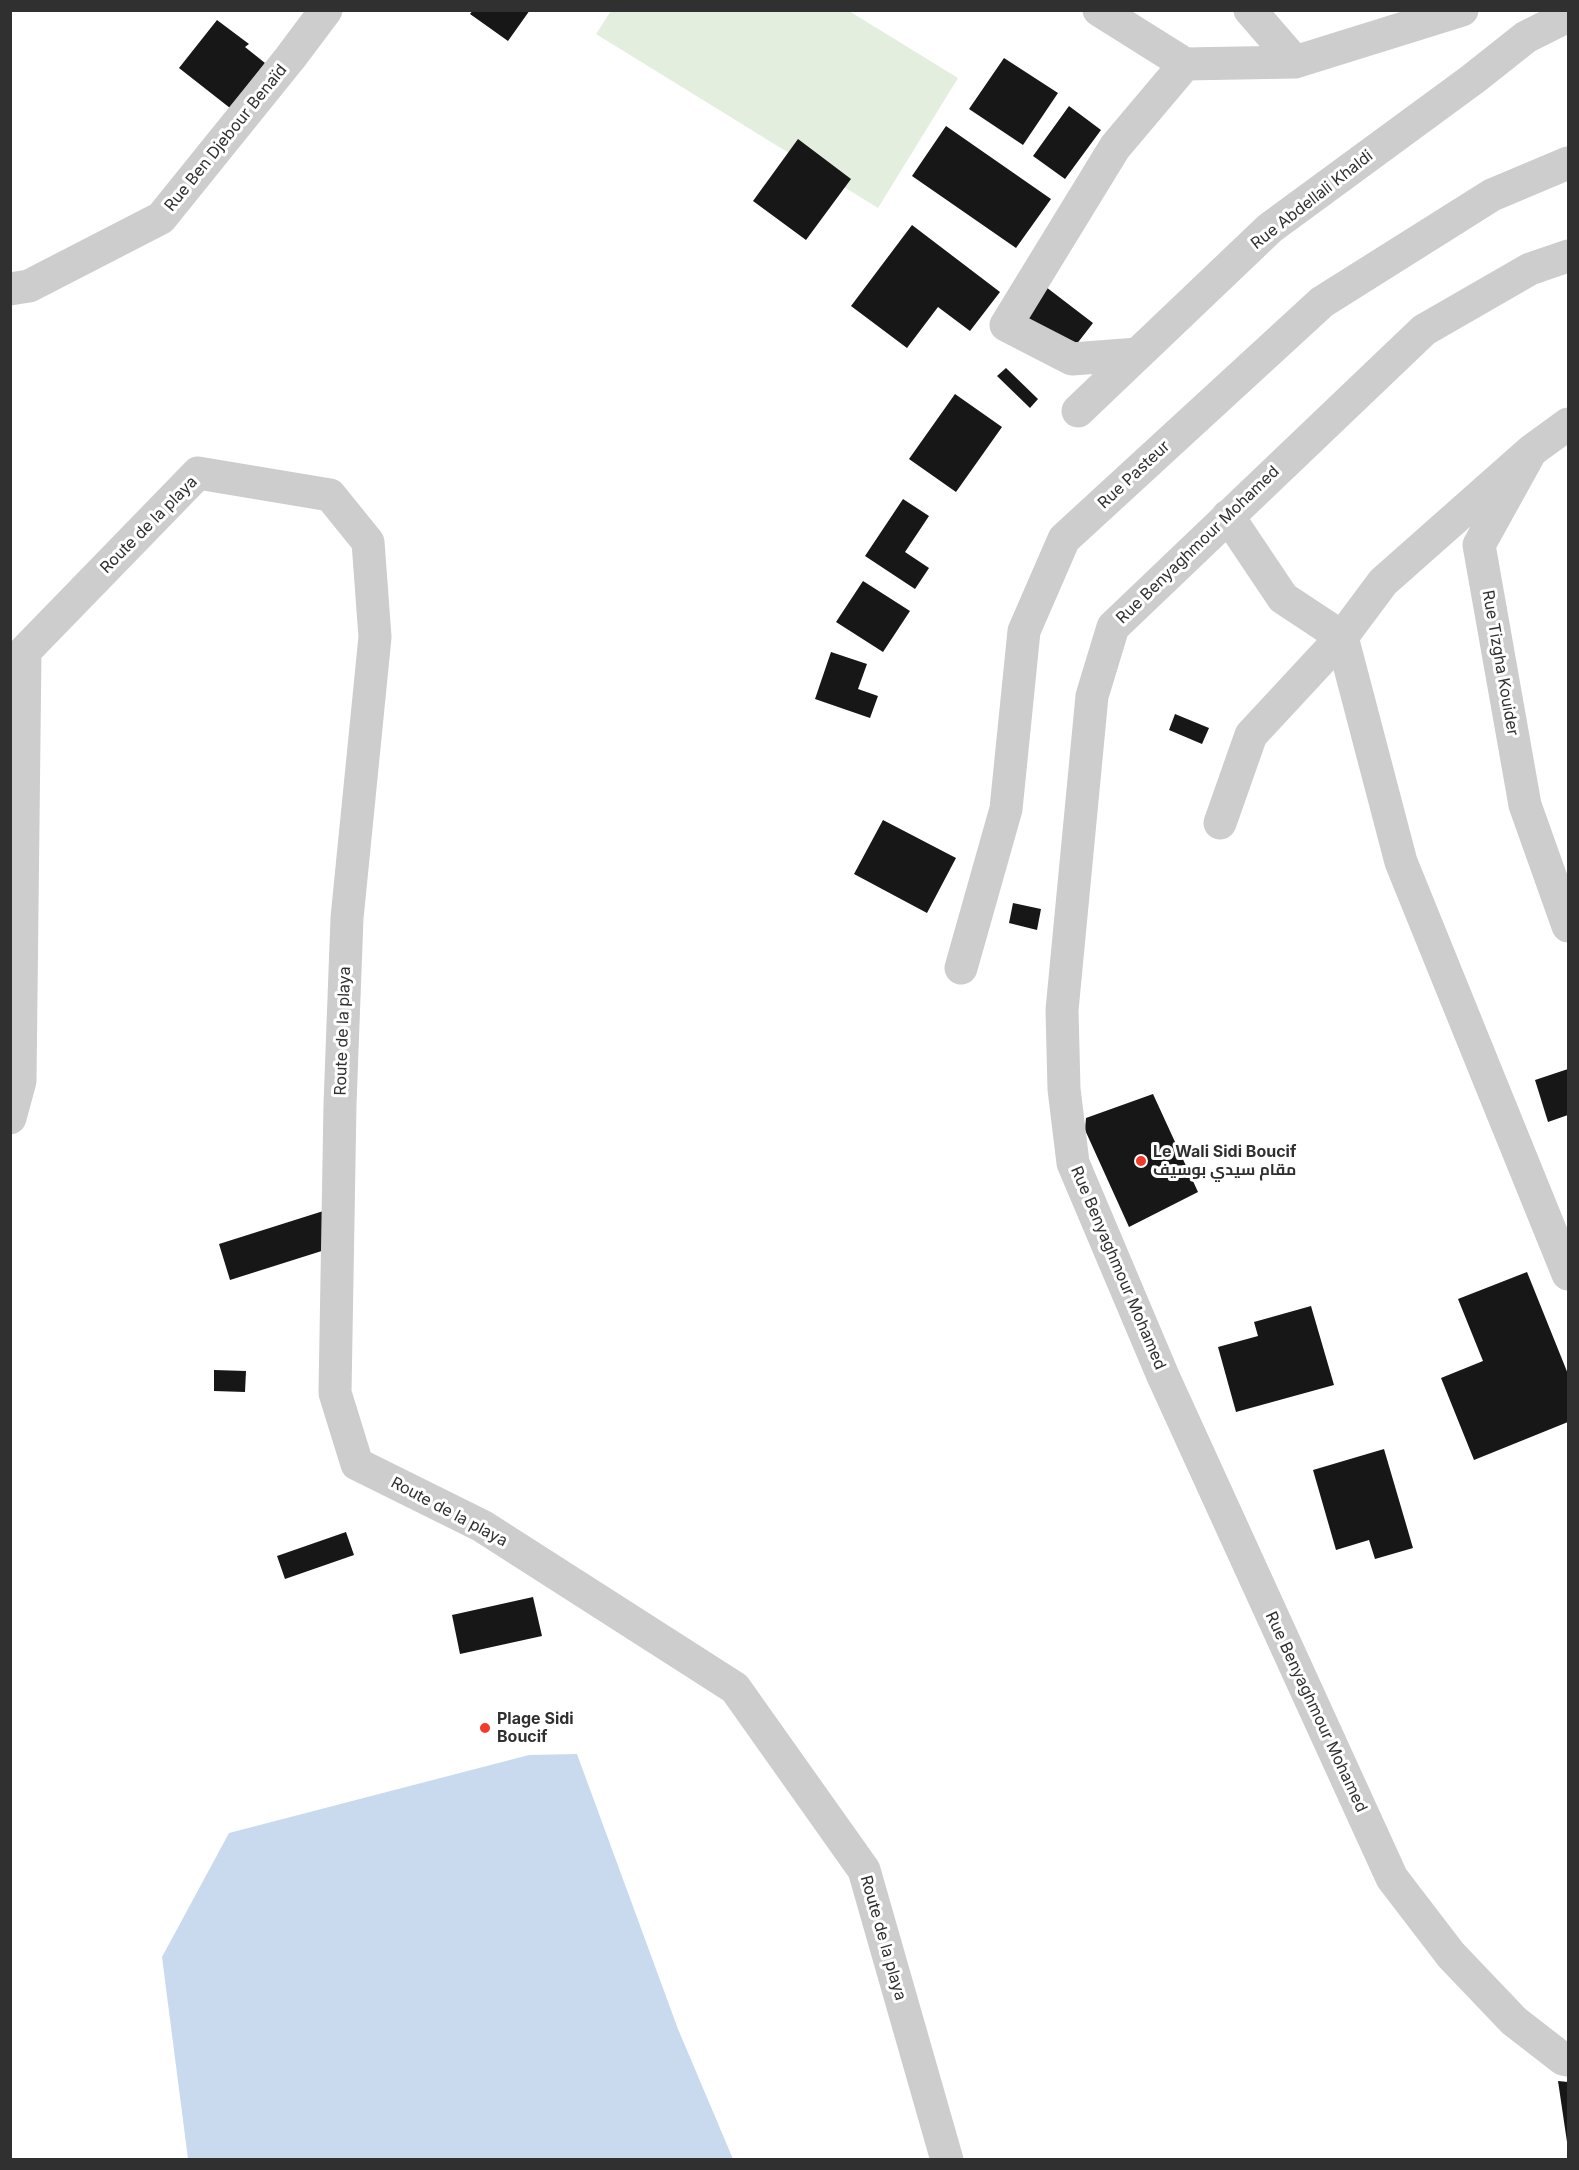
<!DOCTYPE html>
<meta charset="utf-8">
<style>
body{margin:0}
#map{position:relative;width:1579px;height:2170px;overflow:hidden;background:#fff;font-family:Inter,sans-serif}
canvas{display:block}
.frame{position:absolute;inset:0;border:12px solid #303030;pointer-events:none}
</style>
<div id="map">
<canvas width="1579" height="2170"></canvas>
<div class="frame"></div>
</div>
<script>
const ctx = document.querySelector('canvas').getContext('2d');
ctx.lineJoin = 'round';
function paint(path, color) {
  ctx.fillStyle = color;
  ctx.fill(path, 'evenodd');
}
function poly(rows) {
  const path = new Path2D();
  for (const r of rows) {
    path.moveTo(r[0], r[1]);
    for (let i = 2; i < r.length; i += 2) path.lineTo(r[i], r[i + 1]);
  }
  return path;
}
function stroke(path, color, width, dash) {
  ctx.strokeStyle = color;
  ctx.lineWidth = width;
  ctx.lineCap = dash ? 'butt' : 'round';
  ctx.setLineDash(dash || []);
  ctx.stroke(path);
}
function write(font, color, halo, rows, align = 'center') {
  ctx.font = font + ' Inter,Cairo,sans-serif';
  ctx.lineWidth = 6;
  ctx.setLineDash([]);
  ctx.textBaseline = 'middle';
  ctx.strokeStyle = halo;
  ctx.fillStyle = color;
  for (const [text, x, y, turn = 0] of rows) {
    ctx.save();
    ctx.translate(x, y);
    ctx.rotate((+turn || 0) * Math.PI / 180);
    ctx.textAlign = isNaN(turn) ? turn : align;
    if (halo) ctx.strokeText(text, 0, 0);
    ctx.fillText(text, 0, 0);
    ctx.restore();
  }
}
paint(poly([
 [611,11,849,11,958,78,878,208,596,34]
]), '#e4eede');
paint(poly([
 [577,1754,678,2029,733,2159,188,2159,162,1957,229,1833,529,1755]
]), '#c9daef');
paint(poly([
 [473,10,530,10,508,41,470,14],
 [217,20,249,44,245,47,265,63,230,108,179,68],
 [1004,58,1058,93,1023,145,969,109],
 [1069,106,1101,130,1065,179,1033,156],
 [946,126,1051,199,1016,248,912,176],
 [798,139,851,179,806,240,753,201],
 [912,225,1000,292,970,331,938,307,907,348,851,306],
 [1046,287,1093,323,1062,363,1015,327],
 [1006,368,1038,399,1030,408,997,376],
 [955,394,1002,427,956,492,909,459],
 [903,499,929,516,905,552,929,568,915,589,865,556],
 [863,581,910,611,883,652,836,622],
 [831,652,867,664,858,689,878,696,870,718,815,699],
 [1175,714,1209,728,1202,744,1169,730],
 [883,820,956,858,927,913,854,874],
 [1013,903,1041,909,1037,930,1009,923],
 [1568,1069,1568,1115,1548,1122,1535,1080],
 [1153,1094,1198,1192,1129,1227,1085,1130,1086,1118],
 [336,1207,347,1243,230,1280,219,1244],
 [1527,1272,1568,1374,1568,1422,1474,1460,1441,1378,1483,1361,1458,1299],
 [1311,1306,1334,1385,1236,1412,1218,1347,1258,1336,1254,1322],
 [214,1370,246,1371,245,1392,214,1391],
 [1384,1449,1413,1548,1375,1559,1369,1540,1336,1550,1313,1470],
 [346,1532,354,1555,285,1579,277,1556],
 [533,1597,542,1636,460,1654,452,1615],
 [1558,2081,1568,2082,1568,2142,1567,2142]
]), '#171717');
stroke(poly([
 [1099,10,1185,64,1295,62,1462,10],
 [1250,10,1295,62],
 [1568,256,1530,269,1424,330,1113,627,1092,696,1062,1010,1064,1089,1073,1163,1163,1376,1392,1878,1451,1955,1514,2021,1563,2059,1568,2060],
 [10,289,29,286,161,218,290,58,326,10],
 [1138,354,1072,359,1006,325,1115,147,1185,64],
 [1078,411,1270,228,1473,79,1526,37,1568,16],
 [1568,424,1531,451,1479,545,1525,805,1568,926],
 [1531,451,1383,582,1342,637,1401,862,1568,1274],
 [1220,823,1251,735,1342,637,1283,598,1228,516],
 [961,968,1006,809,1024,631,1064,539,1322,302,1492,195,1568,163],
 [10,1118,20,1081,25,651,198,473,330,495,368,542,375,637,347,918,340,1104,335,1393,357,1464,482,1526,735,1688,864,1870,947,2160]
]), '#cdcdcd', 33);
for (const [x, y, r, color] of [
 [1141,1161,6,"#f13a28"],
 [485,1728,6,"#f13a28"]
]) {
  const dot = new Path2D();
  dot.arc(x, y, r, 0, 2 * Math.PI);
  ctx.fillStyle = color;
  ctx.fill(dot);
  stroke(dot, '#fff', 2);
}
write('16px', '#303030', '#fff', [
 ["Rue Ben Djebour Benaïd",226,138,-51],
 ["Rue Abdellali Khaldi",1312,200,-38],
 ["Rue Pasteur",1134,475,-43],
 ["Route de la playa",149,525,-45],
 ["Rue Benyaghmour Mohamed",1198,545,-44],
 ["Rue Tizgha Kouider",1500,663,80],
 ["Route de la playa",343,1031,-88],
 ["Rue Benyaghmour Mohamed",1118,1268,67],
 ["Route de la playa",449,1512,28],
 ["Rue Benyaghmour Mohamed",1316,1712,65],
 ["Route de la playa",883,1938,74]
]);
write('bold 16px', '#303030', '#fff', [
 ["Le Wali Sidi Boucif",1153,1152],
 ["مقام سيدي بوسيف",1153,1170],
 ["Plage Sidi",497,1719],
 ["Boucif",497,1737]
], 'left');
</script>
